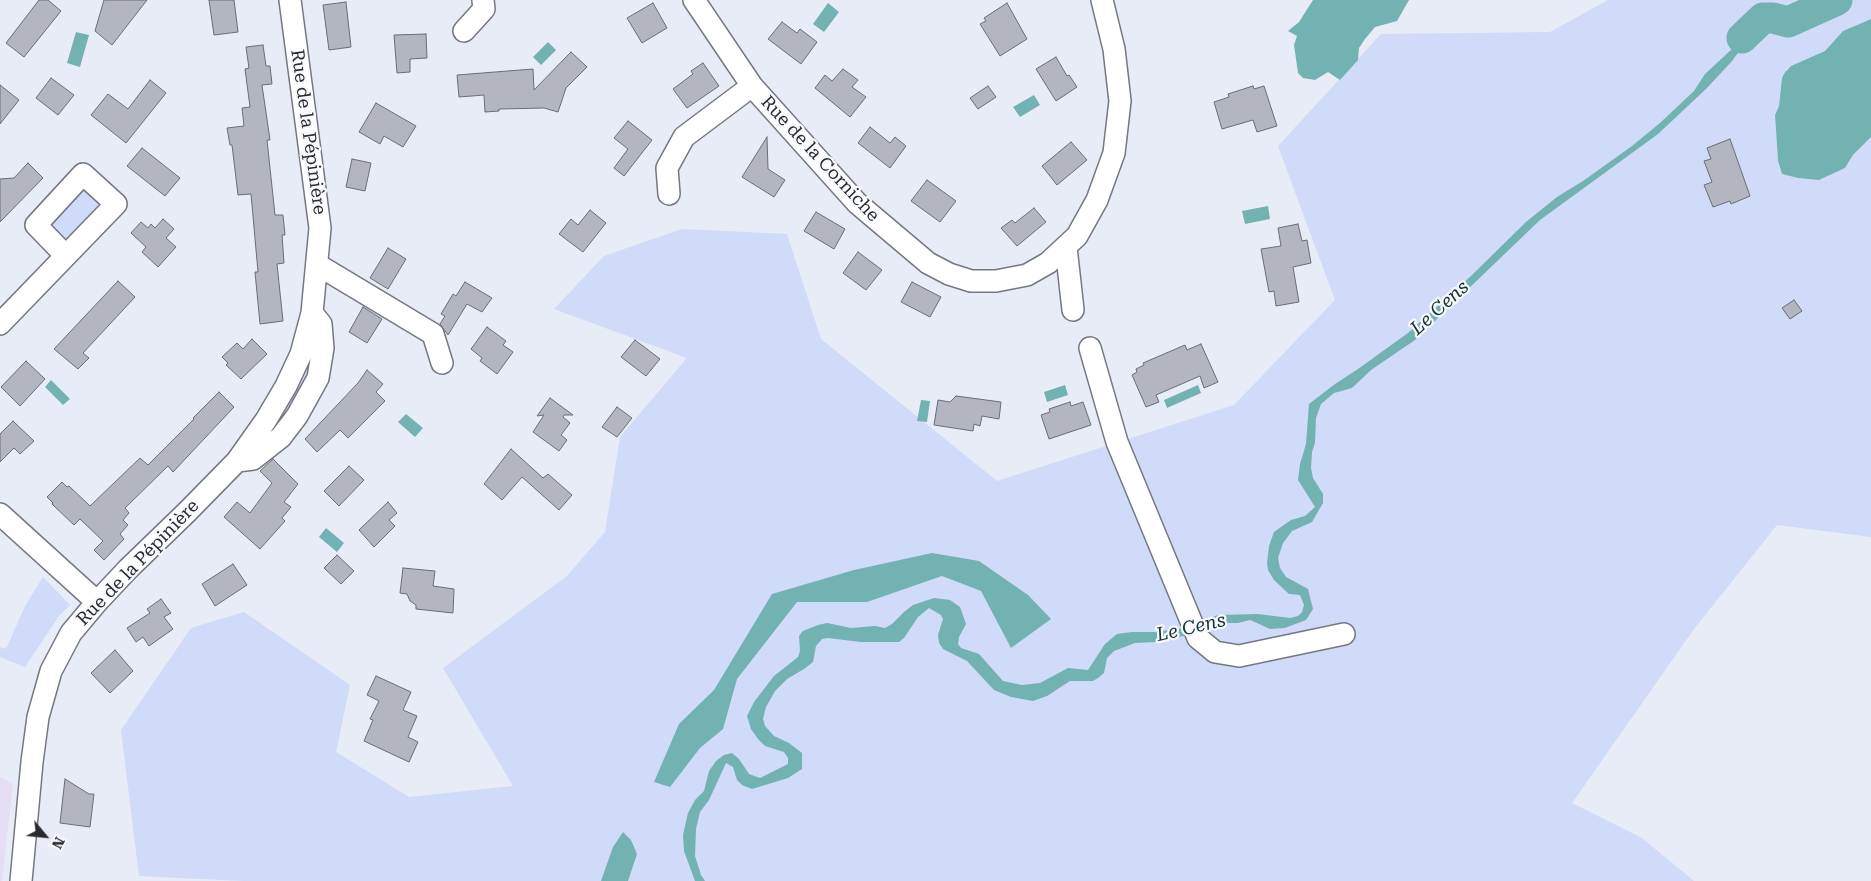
<!DOCTYPE html>
<meta charset="utf-8">
<style>
body{margin:0}
#map{position:relative;width:1871px;height:881px;overflow:hidden;background:#e8ecf6;font-family:"Roboto Serif",serif}
canvas{display:block}
.north{position:absolute;left:20px;top:811px;width:50px;height:50px;-webkit-text-stroke:4px #f8f9fd;paint-order:stroke;rotate:118deg;font-size:14px;font-weight:700;line-height:20px;text-align:center;color:#282a2e}
.north::after{content:'';display:block;margin:auto;width:18px;height:22px;background:#282a2e;clip-path:polygon(50% 0,100% 100%,50% 72%,0 100%)}
</style>
<div id="map">
<canvas width="1871" height="881"></canvas>
<div class="north">N</div>
</div>
<script>
const ctx = document.querySelector('canvas').getContext('2d');
ctx.lineJoin = 'round';
function paint(path, color) {
  ctx.fillStyle = color;
  ctx.fill(path, 'evenodd');
}
function poly(rows) {
  const path = new Path2D();
  for (const r of rows) {
    path.moveTo(r[0], r[1]);
    for (let i = 2; i < r.length; i += 2) path.lineTo(r[i], r[i + 1]);
  }
  return path;
}
function stroke(path, color, width, dash) {
  ctx.strokeStyle = color;
  ctx.lineWidth = width;
  ctx.lineCap = dash ? 'butt' : 'round';
  ctx.setLineDash(dash || []);
  ctx.stroke(path);
}
function write(font, color, halo, rows, align = 'center') {
  ctx.font = font + ' "Roboto Serif",serif';
  ctx.lineWidth = 4.5;
  ctx.setLineDash([]);
  ctx.textBaseline = 'middle';
  ctx.strokeStyle = halo;
  ctx.fillStyle = color;
  for (const [text, x, y, turn = 0] of rows) {
    ctx.save();
    ctx.translate(x, y);
    ctx.rotate((+turn || 0) * Math.PI / 180);
    ctx.textAlign = isNaN(turn) ? turn : align;
    if (halo) ctx.strokeText(text, 0, 0);
    ctx.fillText(text, 0, 0);
    ctx.restore();
  }
}
paint(poly([
 [0,777,13,784,2,881,0,881]
]), '#e5def4');
paint(poly([
 [1608,0,1871,0,1871,19,1843,31,1825,51,1786,69,1781,86,1779,106,1775,115,1778,161,1782,174,1798,178,1819,180,1845,168,1853,155,1871,137,1871,537,1777,525,1694,629,1572,803,1642,838,1694,881,243,881,139,876,121,730,191,628,244,612,350,685,336,752,409,797,513,786,443,668,567,576,605,532,620,437,687,358,554,309,604,256,682,229,787,234,821,339,997,481,1234,405,1335,300,1278,146,1381,34,1550,32],
 [90,189,100,198,97,209,68,241,61,240,52,228,52,224,83,192],
 [311,352,316,353,296,405,262,443,279,420],
 [43,577,70,605,59,616,25,667,0,657,0,647,6,649,25,606]
]), '#d0daf9');
paint(poly([
 [1313,0,1409,0,1397,21,1375,27,1365,39,1359,48,1358,60,1340,80,1328,72,1315,80,1303,78,1298,73,1294,45,1297,36,1288,31,1299,22],
 [1826,0,1844,0,1789,26,1783,27,1784,18,1787,19],
 [828,3,839,12,824,32,813,24],
 [1765,14,1777,16,1775,21,1767,21,1758,25,1732,61,1707,88,1658,134,1540,220,1415,340,1371,370,1352,388,1334,393,1321,404,1316,418,1315,443,1312,452,1311,468,1313,478,1323,494,1323,503,1312,522,1292,531,1283,543,1278,558,1280,568,1286,577,1308,589,1313,609,1306,620,1285,628,1270,629,1250,620,1238,623,1219,623,1188,635,1156,642,1135,643,1114,651,1107,658,1104,673,1098,678,1093,681,1070,681,1047,696,1033,701,1011,697,994,690,967,661,943,649,939,643,938,635,943,619,941,615,929,608,918,617,904,638,899,642,861,642,828,638,822,639,816,646,813,662,804,669,787,679,775,691,766,707,763,719,765,726,774,736,789,743,802,753,802,769,788,778,752,789,742,785,737,780,733,767,726,763,709,800,700,812,696,829,695,856,701,875,705,881,695,881,684,851,683,835,688,813,695,800,704,791,709,771,716,761,724,755,732,753,739,759,749,774,760,778,788,764,788,758,784,752,765,746,758,739,751,729,747,716,754,702,774,676,798,657,800,651,799,636,803,631,818,625,827,623,851,628,875,626,885,628,892,624,904,612,913,605,934,598,950,600,960,607,966,624,959,637,958,644,961,648,979,654,1003,681,1022,685,1040,683,1068,668,1088,670,1105,644,1117,634,1132,632,1156,632,1183,628,1218,615,1258,614,1290,618,1298,616,1302,612,1304,605,1300,595,1289,594,1274,580,1268,570,1267,563,1269,546,1274,532,1291,520,1305,516,1315,507,1298,480,1300,464,1306,444,1309,404,1335,384,1358,369,1408,333,1471,276,1526,222,1557,197,1583,181,1632,146,1660,123,1694,91,1705,74,1732,49,1740,33,1752,20],
 [1871,19,1871,137,1853,155,1845,168,1819,180,1798,178,1782,174,1778,161,1775,115,1779,106,1782,78,1785,72,1791,66,1825,51,1843,31],
 [76,32,89,35,80,67,67,63],
 [548,42,556,50,541,65,533,57],
 [1034,95,1040,105,1020,117,1013,107],
 [1268,206,1270,219,1245,224,1242,211],
 [51,380,70,399,63,405,45,387],
 [1065,385,1068,395,1047,402,1044,392],
 [1198,385,1201,393,1167,408,1164,400],
 [921,400,930,401,927,422,917,421],
 [406,414,423,428,415,437,398,422],
 [326,528,344,543,337,552,319,537],
 [932,553,979,561,1028,595,1051,619,1011,648,981,591,942,576,867,602,797,602,737,679,723,729,700,748,670,787,654,782,679,724,714,690,772,594,854,570],
 [623,832,631,840,637,854,628,881,601,881,613,847]
]), '#72b2b3');
stroke(poly([
 [1742,38,1763,18,1773,18,1788,22,1837,0]
]), '#72b2b3', 31);
const building = poly([
 [39,0,48,0,61,11,24,57,6,43,39,0],
 [104,0,147,0,112,45,95,31,104,0],
 [209,0,234,0,238,32,214,35,209,0],
 [346,2,351,47,329,50,323,5,346,2],
 [653,3,667,28,642,43,627,18,653,3],
 [1007,3,1027,39,1000,56,980,24,986,21,984,18,1007,3],
 [782,22,797,33,800,29,817,42,801,64,768,39,782,22],
 [426,34,427,58,410,59,410,72,397,73,394,35,426,34],
 [263,45,266,66,270,66,272,84,262,85,270,140,267,140,275,215,283,215,285,235,282,235,284,263,277,264,283,321,260,324,255,272,258,272,251,194,238,195,232,145,230,145,227,128,244,126,242,108,250,107,245,69,249,68,246,47,263,45],
 [571,52,587,67,566,88,558,112,544,108,499,109,499,111,485,112,484,95,459,97,457,75,533,69,534,90,571,52],
 [1056,57,1067,76,1069,75,1077,87,1056,101,1036,69,1056,57],
 [703,63,719,86,687,108,673,89,693,74,691,71,703,63],
 [843,69,858,80,852,87,866,97,850,117,815,88,825,75,832,81,843,69],
 [51,78,74,95,58,115,36,98,51,78],
 [150,80,166,93,126,143,91,115,108,94,128,109,150,80],
 [0,85,19,100,0,124,0,85],
 [988,86,996,97,978,109,970,98,988,86],
 [1253,86,1254,89,1264,86,1277,126,1257,132,1253,120,1222,129,1214,102,1229,97,1228,94,1253,86],
 [376,103,416,126,403,147,384,136,380,144,359,132,376,103],
 [628,121,652,140,624,176,614,168,628,149,614,138,628,121],
 [870,127,890,143,895,137,906,146,890,168,858,143,870,127],
 [767,137,768,169,785,180,774,197,742,177,767,137],
 [1730,139,1750,196,1731,204,1730,201,1713,207,1704,185,1712,182,1704,161,1711,159,1707,148,1730,139],
 [1071,142,1087,160,1057,185,1042,166,1071,142],
 [142,148,180,178,165,196,127,166,142,148],
 [352,159,371,163,365,191,346,187,352,159],
 [28,163,43,178,0,222,0,179,14,178,28,163],
 [927,180,956,201,940,222,911,201,927,180],
 [1034,208,1046,222,1017,246,1001,228,1012,220,1015,223,1034,208],
 [590,210,606,223,583,252,559,234,571,219,578,225,590,210],
 [816,212,845,229,834,249,804,231,816,212],
 [163,219,174,229,166,238,176,247,158,267,142,252,146,247,131,233,141,222,148,228,151,224,155,228,163,219],
 [1298,224,1302,241,1307,240,1311,263,1293,267,1299,302,1276,306,1274,291,1269,292,1261,249,1281,246,1278,228,1298,224],
 [388,248,406,259,388,289,370,278,388,248],
 [858,252,882,270,866,290,843,273,858,252],
 [118,281,135,297,83,353,89,358,78,369,54,349,118,281],
 [465,282,492,298,482,312,467,304,448,335,440,324,445,316,441,314,453,294,456,296,465,282],
 [912,282,941,297,930,317,901,302,912,282],
 [1794,300,1802,311,1790,319,1782,308,1794,300],
 [363,307,382,319,367,343,349,332,363,307],
 [487,327,506,341,503,345,513,352,497,374,480,361,482,358,471,349,487,327],
 [252,339,267,354,241,379,226,365,228,363,222,357,237,343,243,349,252,339],
 [635,340,660,359,646,376,621,357,635,340],
 [1201,344,1218,382,1204,388,1200,376,1156,395,1159,402,1146,407,1132,375,1137,372,1136,369,1144,365,1143,363,1185,345,1187,350,1201,344],
 [26,361,45,379,20,406,1,387,26,361],
 [367,370,383,384,376,392,385,401,348,438,340,430,317,452,305,439,358,383,367,370],
 [219,392,234,407,173,472,168,466,125,508,129,513,123,520,128,525,120,534,124,539,104,560,94,550,103,541,80,519,74,525,52,504,53,503,47,497,62,482,67,487,69,486,90,506,140,458,148,465,194,419,193,418,219,392],
 [956,396,1001,402,999,419,982,416,980,426,974,424,973,431,934,425,938,400,950,402,956,396],
 [550,398,573,415,564,415,563,417,570,423,561,435,567,440,559,451,533,432,544,415,537,416,550,398],
 [1070,402,1071,406,1083,402,1091,425,1049,439,1041,415,1050,412,1049,409,1070,402],
 [617,407,632,418,617,437,602,427,617,407],
 [13,421,34,441,20,454,14,448,0,462,0,434,13,421],
 [511,449,543,478,548,474,572,495,559,510,522,477,502,500,484,484,511,449],
 [273,459,298,484,284,502,291,507,282,518,285,521,260,549,224,517,237,502,250,513,272,483,260,471,273,459],
 [349,466,364,480,339,506,324,491,349,466],
 [388,502,397,513,389,520,395,526,374,547,359,530,388,502],
 [337,555,354,571,341,584,324,568,337,555],
 [233,564,247,585,215,606,202,584,233,564],
 [403,568,435,571,433,586,454,589,453,613,416,609,416,605,410,601,407,594,400,593,403,568],
 [161,599,171,613,164,617,173,629,149,646,143,637,136,642,127,628,150,613,147,609,161,599],
 [115,650,133,671,110,693,91,673,115,650],
 [376,676,411,692,403,710,417,716,408,737,418,742,409,762,364,741,373,720,370,719,379,701,367,695,376,676],
 [65,779,89,794,94,794,90,827,60,823,65,779]
]);
paint(building, '#b3b6c0');
stroke(building, '#6a6d77', 1);
const minor = poly([
 [694,0,752,86,857,203,928,263,949,274,971,281,996,281,1027,275,1048,263,1077,236,1097,200,1114,153,1120,101,1114,49,1102,0],
 [464,31,484,9,483,0],
 [669,194,667,168,684,137,752,86],
 [1066,247,1073,310],
 [318,265,433,334,442,363],
 [0,324,116,204,83,174,36,225,65,255],
 [1090,348,1117,442,1198,638,1215,652,1239,656,1344,634],
 [237,461,253,459,281,437,297,416,318,378,323,348,321,324,312,313],
 [0,514,97,602],
 [21,881,32,762,38,717,51,671,71,633,97,602,128,569,187,512,237,461,266,420,286,386,301,354,312,313,320,228,290,0]
]);
stroke(minor, '#757881', 24);
stroke(minor, '#fff', 21);
write('18px', '#282a2e', '#f8f9fd', [
 ["Rue de la Pépinière",308,132,82],
 ["Rue de la Corniche",820,159,47],
 ["Rue de la Pépinière",138,563,-46]
]);
write('italic 19px', '#133434', '#f8f9fd', [
 ["Le Cens",1440,308,-42],
 ["Le Cens",1191,628,-13]
]);
</script>
